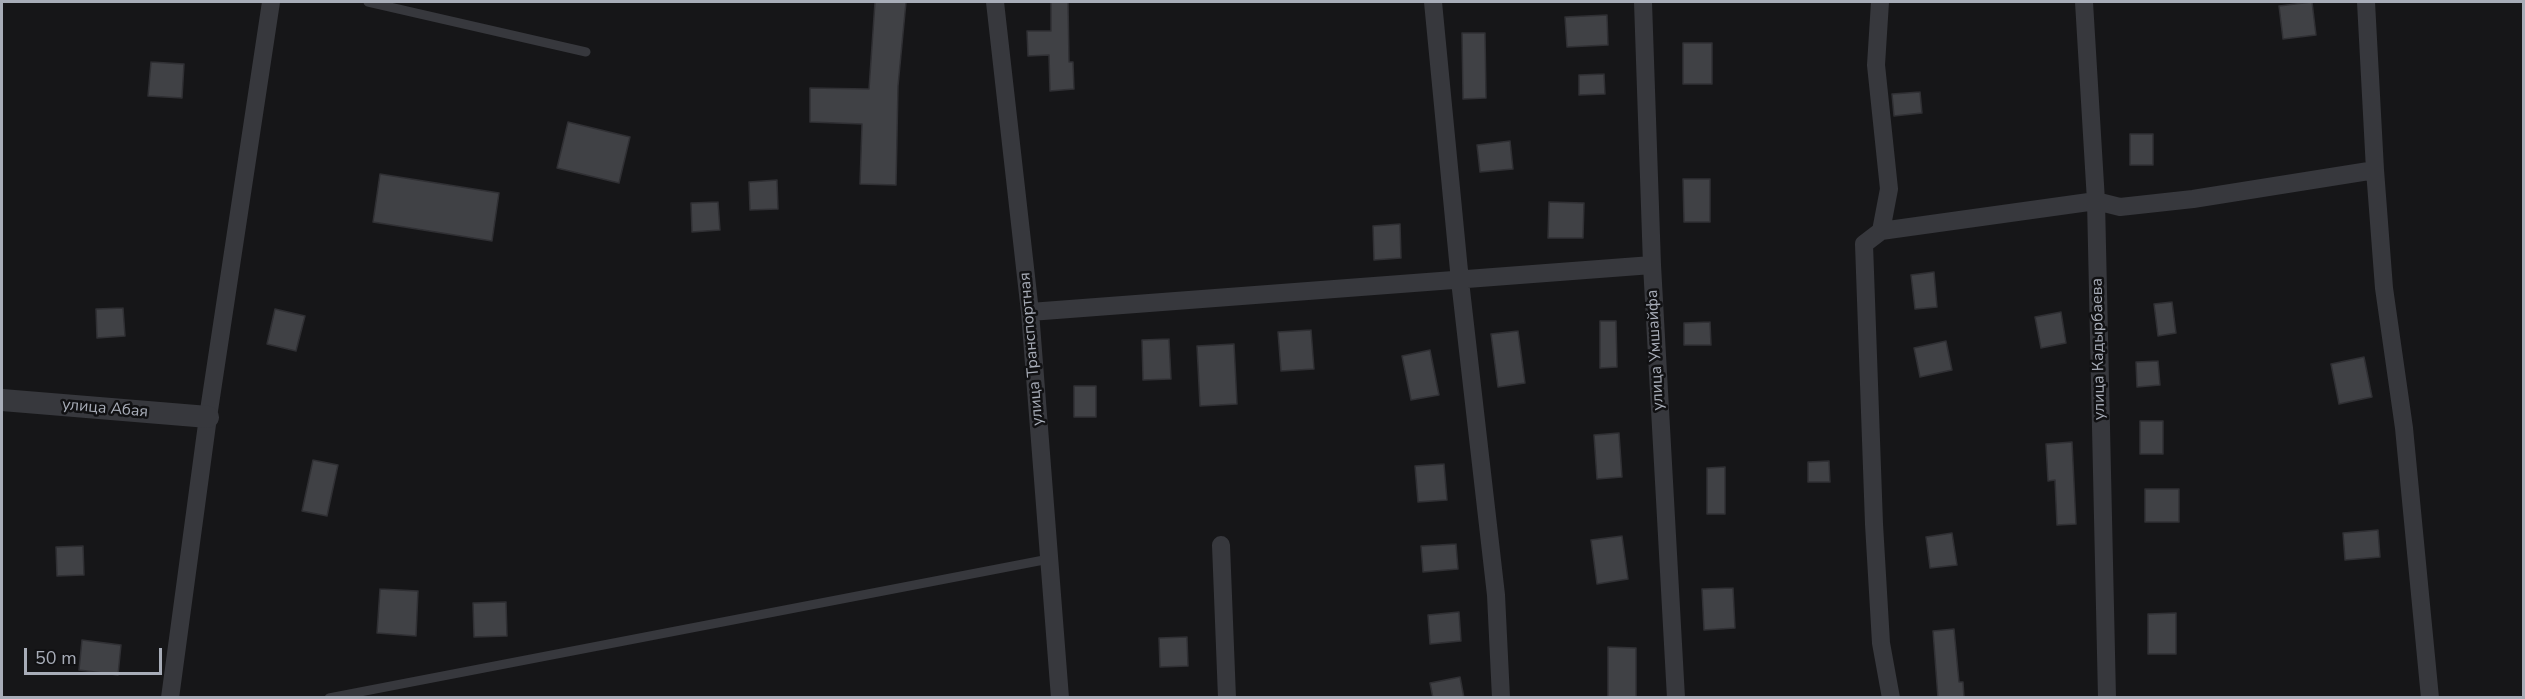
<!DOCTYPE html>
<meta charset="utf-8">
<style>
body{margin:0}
#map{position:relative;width:2525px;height:699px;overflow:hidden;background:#161618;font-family:"Nunito Sans",sans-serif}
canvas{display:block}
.frame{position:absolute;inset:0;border:3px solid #a8adb8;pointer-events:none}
.scale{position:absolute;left:24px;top:648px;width:138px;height:27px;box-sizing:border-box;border:3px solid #a8adb8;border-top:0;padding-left:8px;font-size:18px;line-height:21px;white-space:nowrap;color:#a8adb8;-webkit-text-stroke:4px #111113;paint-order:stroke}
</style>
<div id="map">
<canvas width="2525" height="699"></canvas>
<div class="frame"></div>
<div class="scale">50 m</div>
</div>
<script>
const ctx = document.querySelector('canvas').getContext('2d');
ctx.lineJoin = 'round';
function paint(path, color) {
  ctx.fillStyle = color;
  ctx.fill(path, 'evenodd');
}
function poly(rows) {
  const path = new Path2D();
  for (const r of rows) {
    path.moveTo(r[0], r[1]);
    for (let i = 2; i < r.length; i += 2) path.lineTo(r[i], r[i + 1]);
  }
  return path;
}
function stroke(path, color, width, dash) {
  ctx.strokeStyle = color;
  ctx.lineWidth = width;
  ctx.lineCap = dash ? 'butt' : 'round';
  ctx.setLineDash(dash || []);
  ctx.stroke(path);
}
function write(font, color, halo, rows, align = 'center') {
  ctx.font = font + ' "Nunito Sans",sans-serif';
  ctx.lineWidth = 5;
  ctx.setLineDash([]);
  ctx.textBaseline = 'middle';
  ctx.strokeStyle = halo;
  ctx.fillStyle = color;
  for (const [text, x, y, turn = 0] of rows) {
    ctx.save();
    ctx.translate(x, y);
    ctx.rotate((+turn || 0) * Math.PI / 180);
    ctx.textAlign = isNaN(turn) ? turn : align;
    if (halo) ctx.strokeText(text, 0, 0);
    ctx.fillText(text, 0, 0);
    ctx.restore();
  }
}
const building = poly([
 [875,2,906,2,898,86,896,185,860,184,862,124,810,122,810,88,869,89,875,2],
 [1051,2,1068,2,1069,62,1073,62,1074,89,1050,91,1049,55,1028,56,1027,31,1051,31,1051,2],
 [2312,2,2316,35,2283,39,2279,6,2312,2],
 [1607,15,1608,45,1567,47,1565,17,1607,15],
 [1462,33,1485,33,1486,98,1463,99,1462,33],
 [1683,43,1712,43,1712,84,1683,84,1683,43],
 [151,62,184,64,182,98,148,96,151,62],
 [1604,74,1605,94,1579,95,1579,75,1604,74],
 [1920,92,1922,113,1894,116,1892,94,1920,92],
 [568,122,630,137,619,183,557,168,568,122],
 [2130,134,2153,134,2153,165,2130,165,2130,134],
 [1510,141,1513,169,1480,172,1477,145,1510,141],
 [380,174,499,193,492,241,373,222,380,174],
 [1683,179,1710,179,1710,222,1684,222,1683,179],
 [777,180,778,209,750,210,749,182,777,180],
 [718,202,720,230,692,232,691,203,718,202],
 [1549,202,1584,203,1583,238,1548,238,1549,202],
 [1400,224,1401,258,1374,260,1373,226,1400,224],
 [1934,272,1937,307,1915,309,1911,275,1934,272],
 [2172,302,2176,333,2158,336,2154,304,2172,302],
 [123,308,125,336,97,338,96,309,123,308],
 [275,309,305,316,296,351,267,344,275,309],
 [2061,312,2066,343,2041,348,2035,317,2061,312],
 [1600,321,1616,321,1617,367,1600,368,1600,321],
 [1710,322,1711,345,1684,345,1684,323,1710,322],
 [1311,330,1314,369,1281,371,1278,332,1311,330],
 [1518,331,1525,383,1498,387,1491,334,1518,331],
 [1169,339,1171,379,1143,380,1142,340,1169,339],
 [1946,341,1952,370,1920,377,1914,348,1946,341],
 [1234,344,1237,404,1200,406,1197,346,1234,344],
 [1430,350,1439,395,1411,400,1402,356,1430,350],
 [2364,357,2372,397,2339,404,2331,364,2364,357],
 [2158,361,2160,385,2137,387,2136,362,2158,361],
 [1074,386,1096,386,1096,417,1074,417,1074,386],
 [2140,421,2163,421,2163,454,2140,454,2140,421],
 [1619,433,1622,477,1597,479,1594,435,1619,433],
 [2072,442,2076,524,2057,525,2055,480,2048,481,2046,444,2072,442],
 [313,460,338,465,327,516,302,511,313,460],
 [1829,461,1830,482,1808,482,1808,462,1829,461],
 [1444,464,1447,500,1418,502,1415,466,1444,464],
 [1725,467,1725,514,1707,514,1707,468,1725,467],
 [2145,489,2179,489,2179,522,2145,522,2145,489],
 [2378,530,2380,557,2345,560,2343,533,2378,530],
 [1952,533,1957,565,1930,568,1926,537,1952,533],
 [1622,536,1628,579,1597,584,1591,540,1622,536],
 [1456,544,1458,569,1423,572,1421,546,1456,544],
 [83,546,84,575,57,576,56,547,83,546],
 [1733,588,1735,628,1704,630,1702,589,1733,588],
 [380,589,418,591,416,636,377,633,380,589],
 [506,602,507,636,474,637,473,603,506,602],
 [1459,612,1461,641,1430,644,1428,615,1459,612],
 [2176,613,2176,654,2148,654,2148,614,2176,613],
 [1954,629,1959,682,1963,682,1964,698,1938,698,1933,631,1954,629],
 [1187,637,1188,666,1160,667,1159,638,1187,637],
 [82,640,121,645,118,675,79,670,82,640],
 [1608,647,1636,648,1636,698,1608,698,1608,647],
 [1460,677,1464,698,1433,698,1430,683,1460,677]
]);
paint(building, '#404145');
stroke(building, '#303034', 1.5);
stroke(poly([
 [368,2,586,52],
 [329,698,1049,559]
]), '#37383d', 9);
stroke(poly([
 [995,2,1030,312,1060,698],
 [1433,2,1460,281,1496,595,1501,698],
 [1643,2,1652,265,1676,698],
 [1880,2,1876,65,1889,189,1881,231],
 [2084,2,2096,201,2107,698],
 [2366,2,2375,170,2384,288,2404,428,2430,698],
 [1030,312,1652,265],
 [1221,545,1227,698],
 [170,698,208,417,271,2],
 [1891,698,1881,643,1874,524,1864,244,1881,231,2096,201,2120,207,2193,199,2375,170]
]), '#37383d', 18);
stroke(poly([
 [2,400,208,417]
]), '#37383d', 22);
write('16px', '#a8adb8', '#111113', [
 ["улица Транспортная",1032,349,-95],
 ["улица Кадырбаева",2099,349,-91],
 ["улица Умшайфа",1656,350,-93],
 ["улица Абая",105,409,5]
]);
</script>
